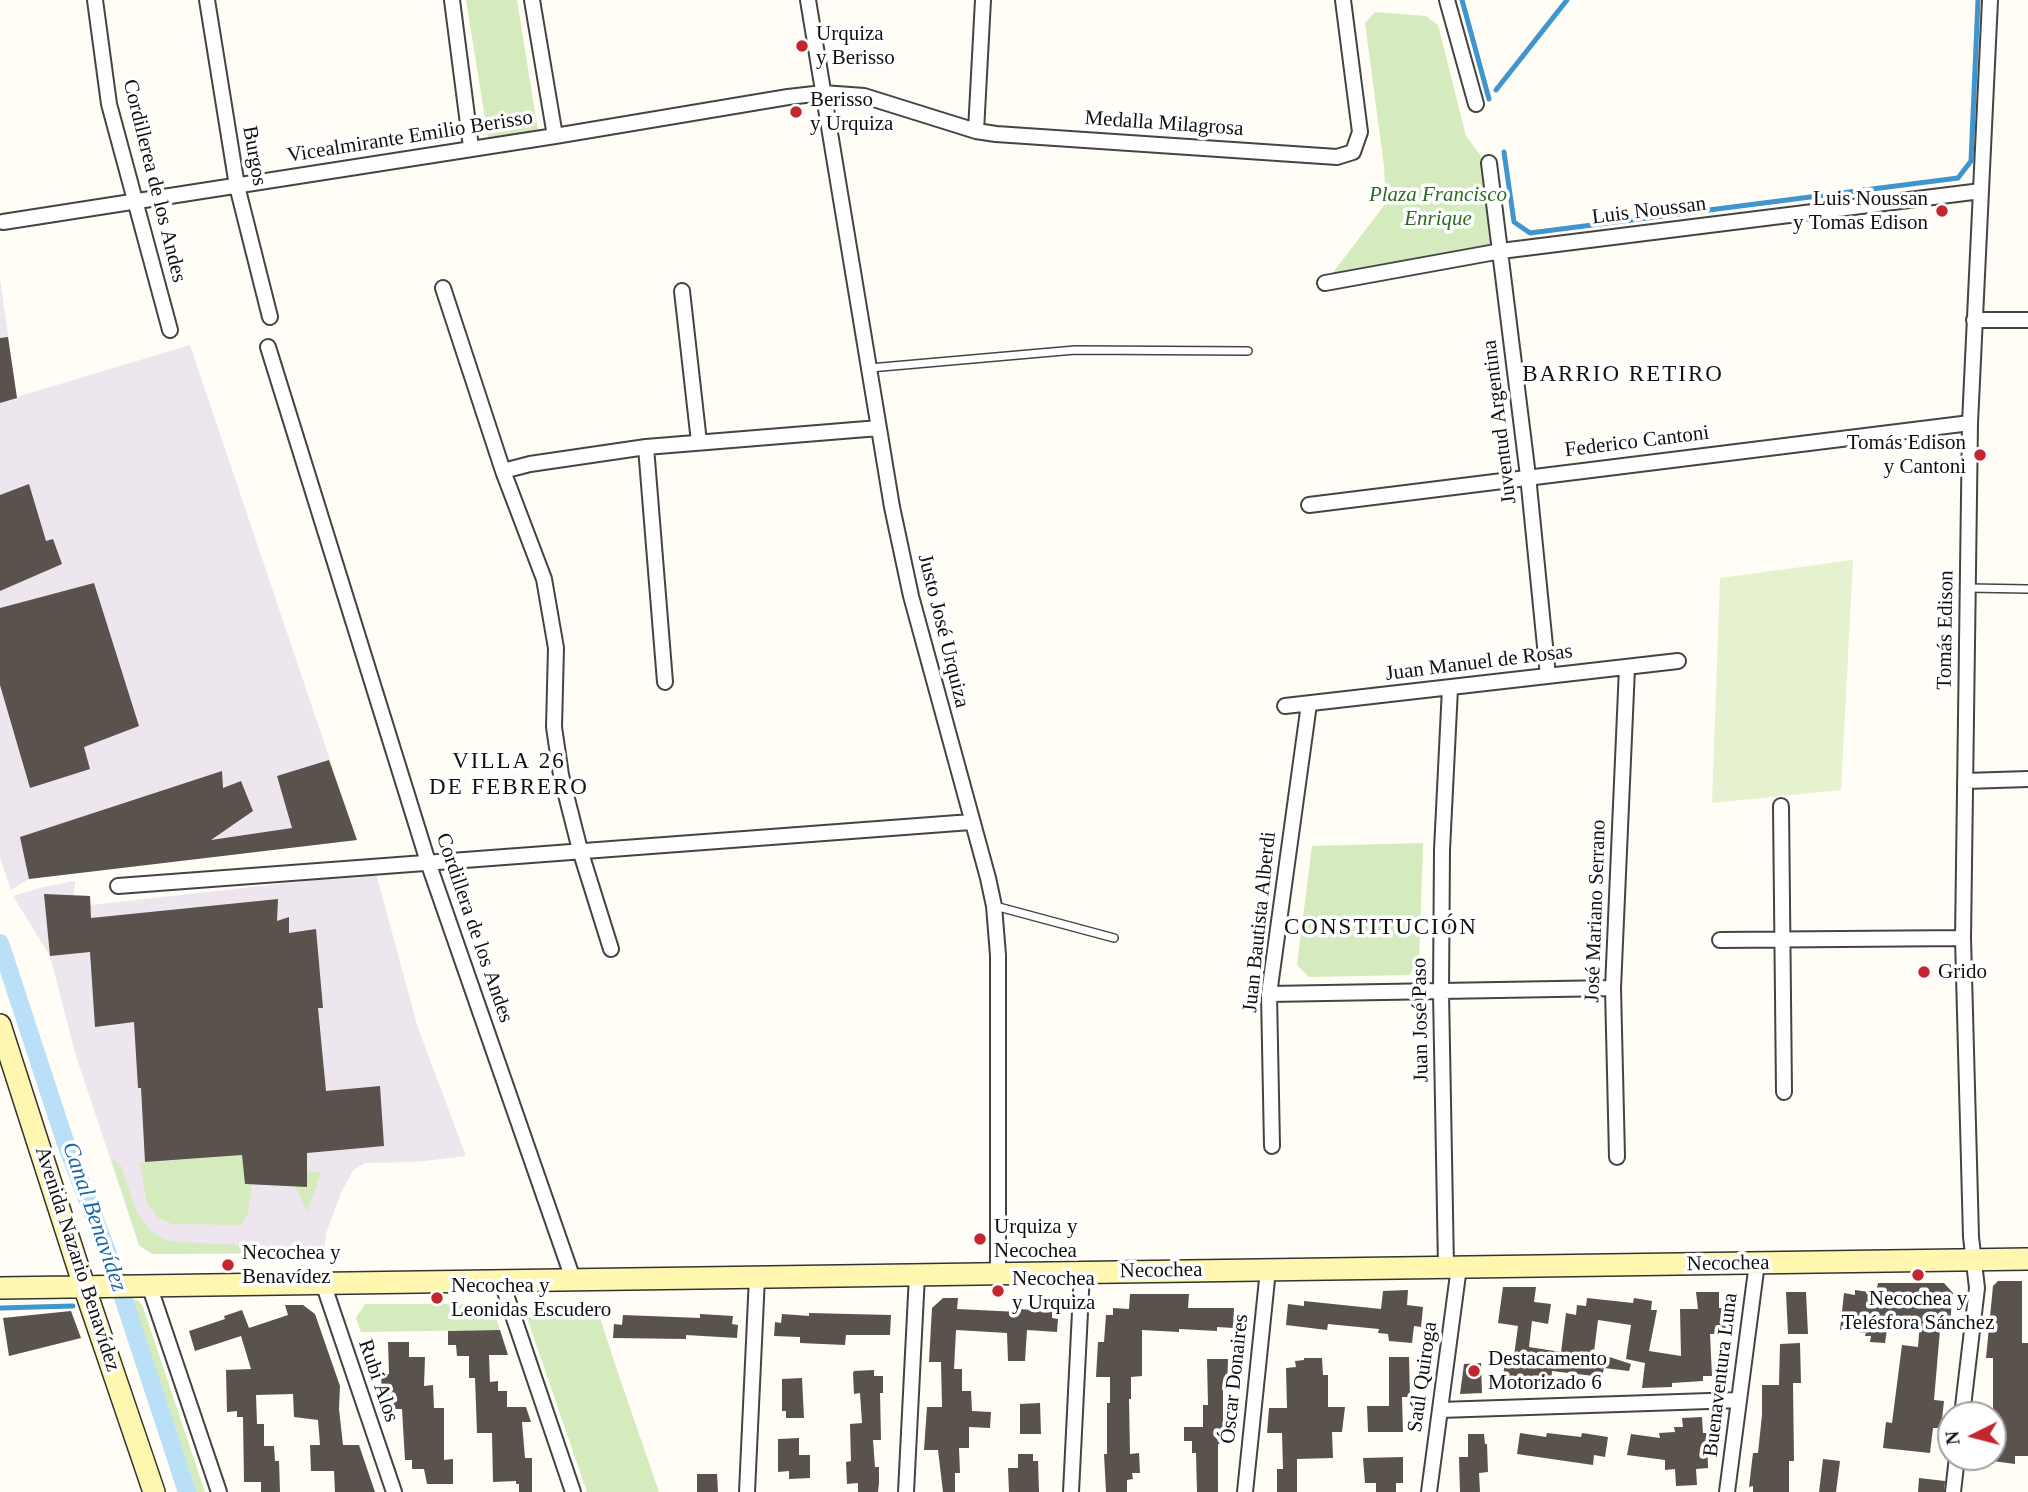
<!DOCTYPE html>
<meta charset="utf-8">
<style>
body{margin:0}
#map{position:relative;width:2028px;height:1492px;overflow:hidden;background:#fffdf5;font-family:"Times New Roman",serif}
canvas{display:block}
.north{position:absolute;left:1937px;top:1401px;width:70px;height:70px;box-sizing:border-box;background:#fff;border:2px solid #a0a0a0;border-radius:50%;rotate:264deg;font-size:19px;font-weight:700;line-height:28px;text-align:center;color:#111}
.north::after{content:'';display:block;margin:auto;width:24px;height:32px;background:#c4262e;clip-path:polygon(50% 0,100% 100%,50% 72%,0 100%)}
</style>
<div id="map">
<canvas width="2028" height="1492"></canvas>
<div class="north">N</div>
</div>
<script>
const ctx = document.querySelector('canvas').getContext('2d');
ctx.lineJoin = 'round';
function paint(path, color) {
  ctx.fillStyle = color;
  ctx.fill(path, 'evenodd');
}
function poly(rows) {
  const path = new Path2D();
  for (const r of rows) {
    path.moveTo(r[0], r[1]);
    for (let i = 2; i < r.length; i += 2) path.lineTo(r[i], r[i + 1]);
  }
  return path;
}
function stroke(path, color, width, dash) {
  ctx.strokeStyle = color;
  ctx.lineWidth = width;
  ctx.lineCap = dash ? 'butt' : 'round';
  ctx.setLineDash(dash || []);
  ctx.stroke(path);
}
function write(font, color, halo, rows, align = 'center') {
  ctx.font = font + ' "Times New Roman",serif';
  ctx.lineWidth = 7;
  ctx.setLineDash([]);
  ctx.textBaseline = 'middle';
  ctx.strokeStyle = halo;
  ctx.fillStyle = color;
  for (const [text, x, y, turn = 0] of rows) {
    ctx.save();
    ctx.translate(x, y);
    ctx.rotate((+turn || 0) * Math.PI / 180);
    ctx.textAlign = isNaN(turn) ? turn : align;
    if (halo) ctx.strokeText(text, 0, 0);
    ctx.fillText(text, 0, 0);
    ctx.restore();
  }
}
paint(poly([
 [0,279,17,397,190,345,357,840,29,879,11,890,0,858],
 [376,873,417,1025,466,1156,416,1162,365,1163,353,1170,342,1191,326,1233,324,1253,152,1254,139,1245,76,1056,50,956,13,896,43,887,75,881,74,895,90,896,91,905]
]), '#eee6ef');
paint(poly([
 [466,0,517,0,538,131,488,137],
 [1375,12,1426,16,1438,25,1466,136,1481,156,1501,251,1325,283,1386,203,1384,166,1365,23],
 [1423,843,1419,965,1409,975,1309,977,1297,965,1312,846],
 [242,1155,245,1184,252,1185,248,1213,242,1225,172,1224,158,1218,147,1203,140,1163],
 [114,1159,121,1166,136,1211,151,1231,162,1239,177,1242,301,1248,301,1253,152,1254,139,1245,112,1162],
 [307,1171,321,1173,307,1212,295,1186,307,1186],
 [128,1297,139,1301,143,1307,205,1492,194,1492],
 [595,1303,617,1370,659,1492,587,1492,527,1318,536,1304],
 [365,1304,482,1304,495,1315,500,1330,361,1332,356,1318]
]), '#d5ebbd');
paint(poly([
 [1853,560,1841,790,1712,803,1720,578]
]), '#e6f2cf');
stroke(poly([
 [1462,0,1489,99],
 [1496,90,1567,0],
 [1504,152,1514,222,1530,233,1958,178,1971,161,1978,0],
 [121,1307,137,1353,144,1361],
 [0,1308,73,1306]
]), '#3f96cf', 5);
stroke(poly([
 [0,943,65,1141,114,1270,187,1492]
]), '#b9e0f7', 18);
paint(poly([
 [8,337,17,398,0,403,0,338],
 [29,484,46,541,53,539,62,564,0,591,0,495],
 [94,583,139,726,84,747,90,769,30,788,0,685,0,608],
 [329,760,357,840,29,879,20,837,222,771,223,788,241,781,253,811,211,840,292,828,277,776],
 [44,894,90,896,91,918,278,899,277,921,289,917,289,933,316,929,323,1008,318,1008,326,1091,380,1086,384,1146,307,1153,307,1187,245,1184,242,1155,145,1162,141,1088,138,1088,134,1022,95,1027,90,952,50,956],
 [1998,1281,2022,1281,2022,1343,2028,1343,2028,1456,2015,1456,2015,1464,1993,1461,1993,1358,1986,1358,1993,1286],
 [1878,1283,1944,1283,1953,1293,1949,1331,1940,1330,1934,1400,1944,1401,1941,1428,1933,1428,1930,1453,1883,1448,1886,1422,1892,1423,1902,1345,1918,1347,1920,1321,1889,1316,1885,1343,1870,1342,1871,1336,1865,1336,1866,1333,1840,1330,1844,1293,1855,1295,1855,1290,1876,1293],
 [1503,1287,1536,1287,1534,1302,1551,1304,1548,1324,1532,1321,1529,1347,1561,1352,1566,1313,1576,1315,1577,1305,1586,1306,1587,1298,1633,1303,1634,1298,1652,1301,1651,1310,1657,1310,1649,1351,1681,1356,1680,1309,1698,1309,1696,1292,1719,1292,1719,1308,1731,1308,1728,1334,1710,1334,1712,1376,1703,1376,1703,1381,1672,1383,1672,1387,1642,1388,1645,1363,1626,1359,1631,1325,1598,1320,1594,1352,1631,1364,1629,1371,1604,1368,1602,1377,1552,1371,1551,1383,1503,1376,1506,1355,1514,1356,1518,1326,1498,1323],
 [1408,1290,1407,1305,1423,1307,1421,1327,1414,1326,1412,1343,1389,1341,1388,1334,1378,1333,1379,1329,1328,1324,1327,1330,1286,1325,1288,1304,1304,1306,1304,1301,1381,1309,1383,1291],
 [1786,1292,1806,1292,1808,1334,1788,1334],
 [1130,1294,1189,1294,1188,1308,1234,1308,1233,1328,1217,1327,1217,1331,1179,1329,1179,1332,1142,1330,1142,1376,1131,1377,1131,1399,1129,1399,1130,1454,1139,1453,1140,1473,1132,1473,1133,1479,1127,1480,1127,1492,1106,1492,1104,1454,1107,1454,1107,1403,1110,1403,1110,1377,1096,1377,1098,1342,1104,1342,1106,1315,1113,1315,1113,1308,1129,1309],
 [943,1298,958,1298,957,1309,1019,1312,1019,1309,1047,1311,1052,1312,1052,1318,1058,1319,1057,1332,1027,1330,1025,1361,1008,1361,1007,1333,956,1330,954,1369,962,1369,962,1391,971,1391,972,1411,991,1412,990,1428,969,1427,969,1448,959,1448,960,1473,955,1473,955,1492,943,1492,938,1450,924,1450,927,1407,942,1407,941,1362,929,1362,932,1308],
 [285,1305,303,1305,315,1314,340,1386,339,1409,343,1445,359,1445,375,1492,335,1492,334,1471,311,1471,310,1445,320,1445,318,1420,294,1417,293,1394,256,1395,257,1424,264,1424,264,1446,274,1446,275,1461,279,1461,280,1492,261,1492,261,1482,244,1482,243,1417,237,1417,237,1411,227,1412,226,1370,251,1369,241,1336,195,1351,189,1331,225,1319,224,1316,242,1310,249,1328,288,1315],
 [71,1311,81,1338,9,1356,3,1318],
 [809,1313,891,1315,890,1335,846,1335,845,1345,800,1343,800,1337,774,1336,775,1322,781,1323,782,1314,809,1316],
 [700,1314,733,1316,732,1324,738,1325,737,1338,686,1335,686,1339,613,1338,614,1324,622,1325,623,1315,700,1318],
 [500,1330,508,1355,489,1355,490,1382,498,1381,498,1391,507,1391,507,1407,526,1407,531,1422,522,1422,525,1458,532,1458,532,1492,519,1492,519,1484,516,1484,516,1481,493,1482,492,1433,477,1433,475,1378,469,1378,469,1356,457,1356,456,1345,448,1345,448,1331],
 [388,1342,409,1342,409,1357,425,1357,424,1386,433,1385,434,1408,444,1408,444,1460,453,1459,453,1484,427,1484,424,1469,412,1469,412,1460,405,1460,402,1409,387,1409,382,1396,381,1374,389,1374],
 [1800,1343,1801,1383,1793,1383,1794,1461,1789,1461,1789,1492,1753,1492,1753,1486,1749,1487,1753,1453,1758,1453,1762,1415,1762,1385,1779,1385,1780,1344],
 [1389,1357,1409,1357,1410,1397,1402,1397,1403,1432,1368,1432,1367,1406,1389,1406],
 [1304,1358,1322,1358,1323,1375,1328,1375,1328,1407,1345,1407,1342,1432,1332,1432,1333,1458,1297,1459,1297,1492,1277,1492,1277,1469,1283,1469,1282,1433,1267,1433,1269,1408,1287,1408,1286,1368,1296,1367,1295,1361,1304,1360],
 [1207,1359,1228,1359,1227,1391,1223,1391,1223,1444,1218,1444,1218,1492,1197,1492,1196,1453,1192,1453,1192,1441,1184,1441,1184,1427,1203,1427,1203,1405,1208,1405],
 [1481,1363,1482,1393,1460,1394,1464,1364],
 [874,1370,874,1376,883,1376,883,1393,880,1393,881,1440,873,1440,875,1467,879,1467,879,1483,878,1492,858,1492,858,1483,847,1484,846,1462,851,1461,850,1424,862,1423,860,1393,854,1394,853,1373,854,1371],
 [802,1378,804,1418,786,1418,786,1411,782,1411,782,1379],
 [1040,1403,1041,1434,1020,1434,1020,1404],
 [1702,1417,1703,1433,1707,1433,1708,1468,1696,1469,1697,1485,1676,1486,1675,1469,1665,1470,1665,1460,1627,1455,1631,1434,1660,1438,1659,1433,1675,1432,1674,1427,1683,1427,1682,1418],
 [1520,1433,1546,1437,1547,1433,1581,1437,1582,1433,1608,1437,1605,1457,1594,1455,1593,1465,1517,1454],
 [1468,1434,1484,1434,1485,1444,1487,1444,1488,1472,1479,1473,1480,1492,1460,1492,1459,1457,1468,1457],
 [799,1438,799,1455,810,1455,810,1478,789,1479,789,1471,778,1472,778,1439],
 [1018,1454,1033,1454,1033,1461,1038,1461,1039,1492,1009,1492,1008,1468,1018,1468],
 [1403,1457,1403,1483,1396,1483,1396,1492,1376,1492,1376,1483,1365,1483,1363,1458],
 [1823,1459,1840,1461,1836,1492,1819,1492],
 [697,1474,717,1474,718,1492,697,1492],
 [1919,1478,1945,1481,1944,1492,1918,1492]
]), '#5a524d');
const service = poly([
 [870,368,1075,350,1248,351],
 [1968,588,2028,589],
 [995,906,1114,938]
]);
const minor = poly([
 [95,0,109,104,170,330],
 [207,0,237,186,270,317],
 [452,0,471,147],
 [532,0,555,136],
 [808,0,892,507,911,596,988,878,994,906,998,955,998,1273],
 [1447,0,1476,104],
 [976,131,983,0],
 [1489,163,1528,476,1548,676],
 [3,222,555,136,788,97,823,93,864,96,976,131,996,134,1337,157,1353,152,1360,132,1343,0],
 [1325,283,1501,251,1981,191],
 [443,288,503,471,544,579,556,648,554,727,561,775,580,850,611,949],
 [682,291,699,442],
 [1974,320,2028,320],
 [268,347,428,862,573,1279],
 [646,447,665,682],
 [503,471,530,464,646,447,879,428],
 [1309,505,1970,423],
 [1285,706,1678,661],
 [1965,781,2028,779],
 [1781,806,1784,1092],
 [118,886,971,822],
 [1720,940,1963,938],
 [1269,994,1613,988],
 [1272,1146,1269,994,1309,704],
 [1617,1157,1613,988,1627,668],
 [1446,1267,1441,992,1442,850,1450,688],
 [501,1280,573,1492],
 [323,1283,394,1492],
 [149,1285,219,1492],
 [1440,1410,1739,1400],
 [1962,1415,1977,1288,1971,1237,1963,938,1970,423,1990,0],
 [747,1492,757,1277],
 [906,1492,917,1275],
 [1071,1492,1082,1272],
 [1245,1492,1268,1270],
 [1429,1492,1459,1267],
 [1727,1492,1757,1263],
 [1953,1492,1957,1457]
]);
const secondary = poly([
 [0,1025,84,1286,154,1492],
 [0,1288,2028,1259]
]);
stroke(service, '#444', 10);
stroke(minor, '#444', 18);
stroke(secondary, '#333', 24);
stroke(service, '#fff', 7);
stroke(minor, '#fff', 14);
stroke(secondary, '#fff6b0', 21);
for (const [x, y, r, color] of [
 [802,46,7,"#c4262e"],
 [796,112,7,"#c4262e"],
 [1942,211,7,"#c4262e"],
 [1980,455,7,"#c4262e"],
 [1924,972,7,"#c4262e"],
 [980,1239,7,"#c4262e"],
 [228,1265,7,"#c4262e"],
 [1918,1275,7,"#c4262e"],
 [998,1291,7,"#c4262e"],
 [437,1298,7,"#c4262e"],
 [1474,1371,7,"#c4262e"]
]) {
  const dot = new Path2D();
  dot.arc(x, y, r, 0, 2 * Math.PI);
  ctx.fillStyle = color;
  ctx.fill(dot);
  stroke(dot, '#fff', 2.5);
}
write('21px', '#111', '#fff', [
 ["Urquiza",816,34],
 ["y Berisso",816,58],
 ["Berisso",810,100],
 ["y Urquiza",810,124],
 ["Luis Noussan",1928,199,"right"],
 ["y Tomas Edison",1928,223,"right"],
 ["Tomás Edison",1966,443,"right"],
 ["y Cantoni",1966,467,"right"],
 ["Grido",1938,972],
 ["Urquiza y",994,1227],
 ["Necochea",994,1251],
 ["Necochea y",242,1253],
 ["Benavídez",242,1277],
 ["Necochea",1012,1279],
 ["y Urquiza",1012,1303],
 ["Necochea y",451,1286],
 ["Leonidas Escudero",451,1310],
 ["Necochea y",1918,1299,"center"],
 ["Telésfora Sánchez",1918,1323,"center"],
 ["Destacamento",1488,1359],
 ["Motorizado 6",1488,1383]
], 'left');
write('21px', '#111', '#fff', [
 ["Medalla Milagrosa",1164,124,4],
 ["Vicealmirante Emilio Berisso",410,137,-9],
 ["Burgos",254,156,80],
 ["Cordillerea de los Andes",154,181,76],
 ["Luis Noussan",1649,211,-7],
 ["Juventud Argentina",1500,422,-97],
 ["Federico Cantoni",1637,442,-7],
 ["Tomás Edison",1946,630,-89],
 ["Justo José Urquiza",943,631,76],
 ["Juan Manuel de Rosas",1479,663,-7],
 ["José Mariano Serrano",1596,911,-88],
 ["Juan Bautista Alberdi",1260,922,-84],
 ["Cordillera de los Andes",474,928,71],
 ["Juan José Paso",1421,1020,-91],
 ["Avenida Nazario Benavídez",77,1259,72],
 ["Necochea",1728,1264,-1],
 ["Necochea",1161,1271,-1],
 ["Buenaventura Luna",1721,1375,-83],
 ["Saúl Quiroga",1423,1377,-82],
 ["Óscar Donaires",1235,1379,-84],
 ["Rubi Alos",378,1381,71]
]);
write('italic 21px', '#2f6b1f', '#fff', [
 ["Plaza Francisco",1438,195],
 ["Enrique",1438,219]
]);
ctx.letterSpacing = '2px';
write('23px', '#111', '#fff', [
 ["BARRIO RETIRO",1623,375],
 ["VILLA 26",509,762],
 ["DE FEBRERO",509,788],
 ["CONSTITUCIÓN",1381,928]
]);
ctx.letterSpacing = '0px';
write('italic 23px', '#1768a6', '#fff', [
 ["Canal Benavídez",94,1217,71]
]);
</script>
